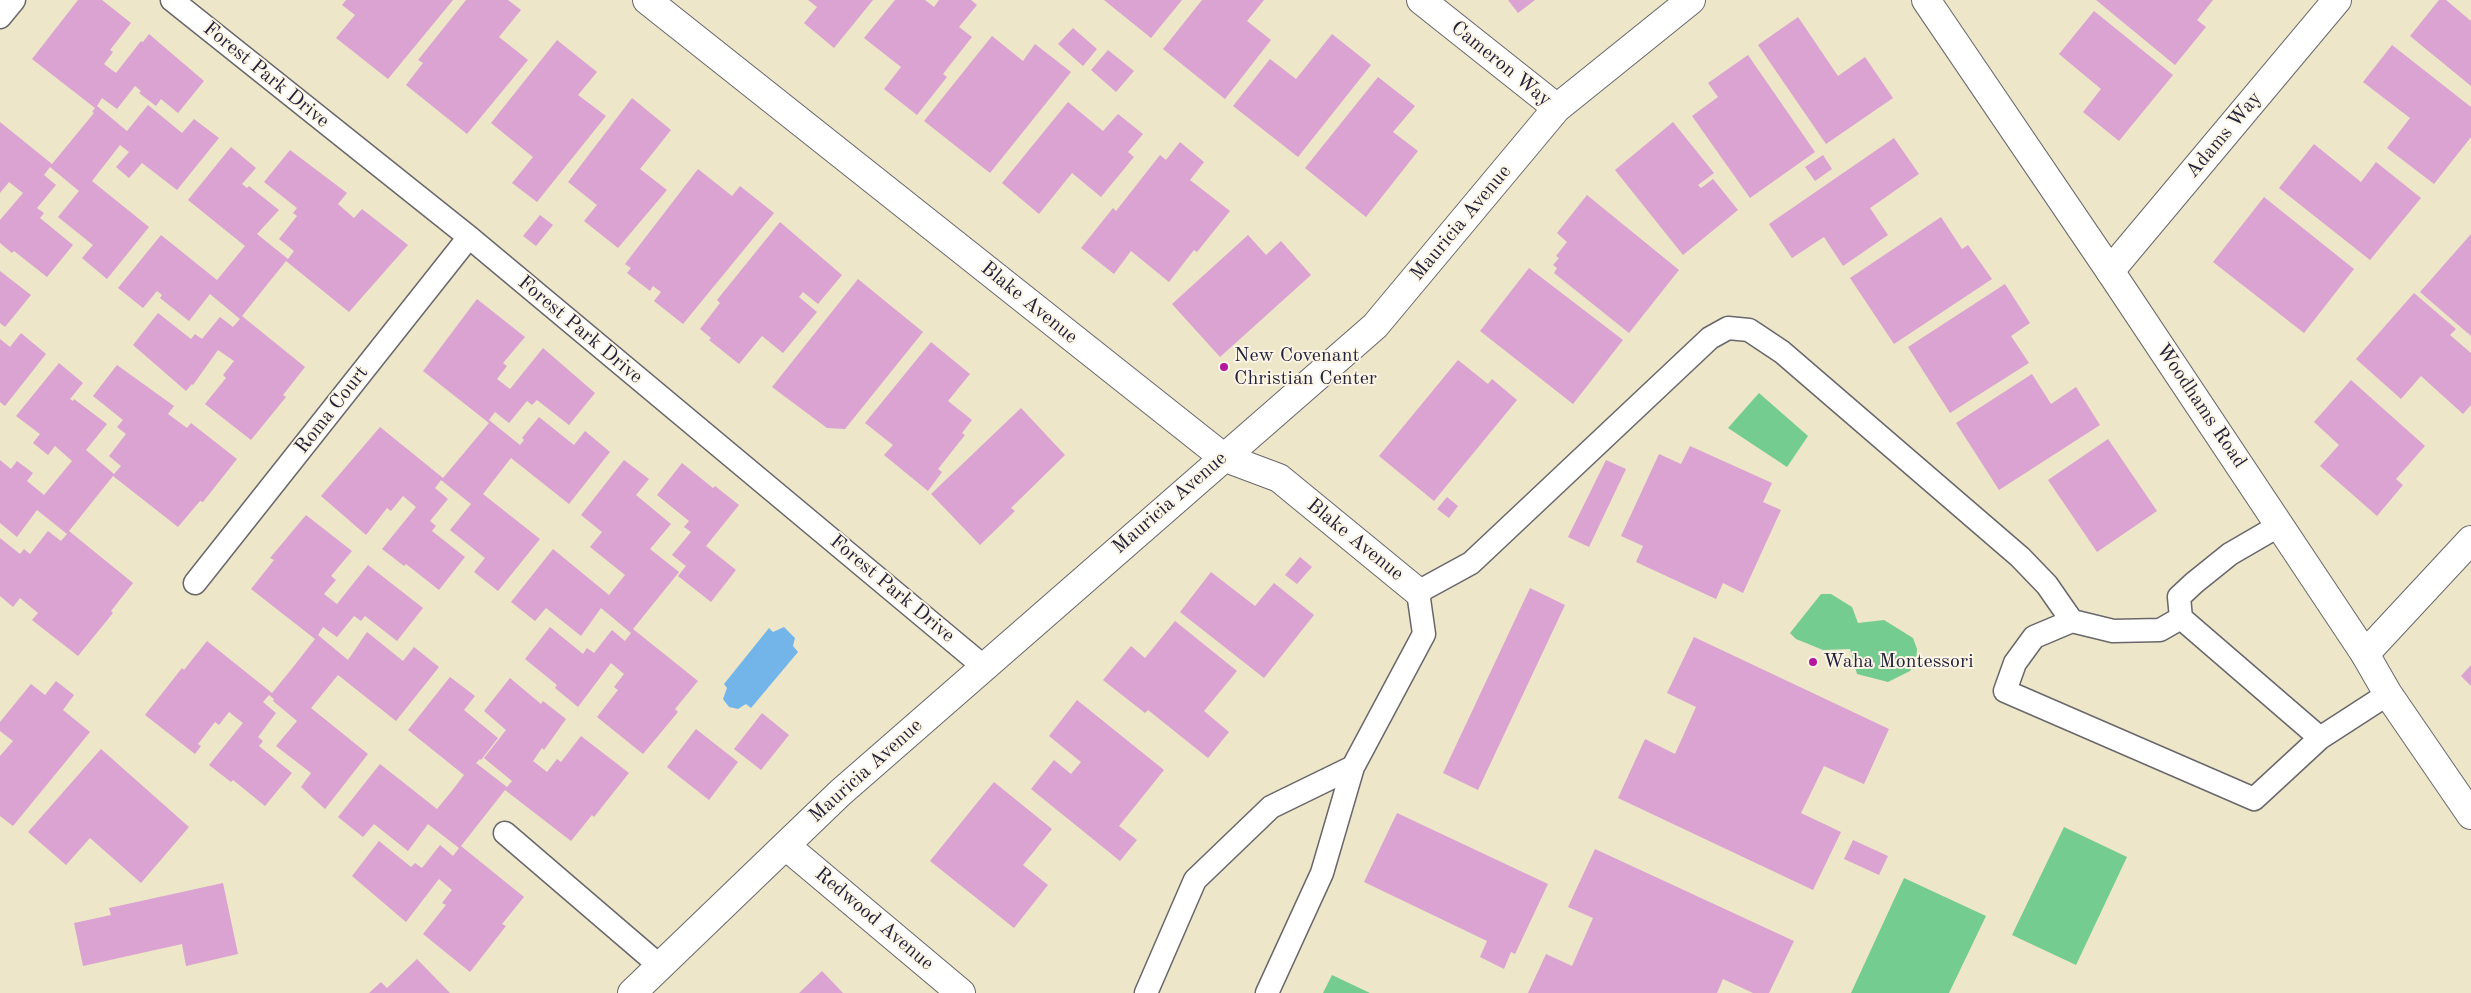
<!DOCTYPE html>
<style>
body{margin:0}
canvas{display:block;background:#ede6c8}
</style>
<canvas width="2471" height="993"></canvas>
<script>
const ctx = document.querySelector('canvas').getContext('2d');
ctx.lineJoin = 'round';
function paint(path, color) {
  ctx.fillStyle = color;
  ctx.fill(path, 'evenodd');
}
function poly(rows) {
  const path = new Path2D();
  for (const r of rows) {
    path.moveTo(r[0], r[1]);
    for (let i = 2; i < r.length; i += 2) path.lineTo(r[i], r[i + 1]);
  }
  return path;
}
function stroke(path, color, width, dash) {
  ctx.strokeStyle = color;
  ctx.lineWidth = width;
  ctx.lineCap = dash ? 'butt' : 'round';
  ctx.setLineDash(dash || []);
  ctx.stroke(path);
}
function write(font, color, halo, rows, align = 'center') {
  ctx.font = font + ' "Old Standard TT",serif';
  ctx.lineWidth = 4;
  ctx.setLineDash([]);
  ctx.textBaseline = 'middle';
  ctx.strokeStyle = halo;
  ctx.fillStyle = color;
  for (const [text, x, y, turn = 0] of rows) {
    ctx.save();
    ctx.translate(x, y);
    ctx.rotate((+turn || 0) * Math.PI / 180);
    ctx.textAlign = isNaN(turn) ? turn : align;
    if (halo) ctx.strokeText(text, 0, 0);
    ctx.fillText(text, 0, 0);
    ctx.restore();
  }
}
paint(poly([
 [1759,393,1808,436,1787,467,1728,428],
 [1821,594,1831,594,1852,607,1858,623,1884,620,1913,638,1917,649,1916,661,1910,671,1888,682,1857,674,1850,649,1823,650,1796,639,1790,633],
 [2064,827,2127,857,2076,965,2012,935],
 [1904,878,1986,916,1949,993,1851,993],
 [1332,975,1370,993,1323,993]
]), '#74cc91');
paint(poly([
 [784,627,795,638,793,646,798,652,751,708,746,704,738,709,729,707,723,699,727,688,724,684,769,628,773,632]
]), '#74b5e9');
paint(poly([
 [78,0,102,0,131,23,110,50,113,52,104,64,116,73,141,41,143,42,149,34,204,81,178,113,161,99,156,106,139,93,141,91,135,86,117,109,102,98,97,106,127,131,148,105,182,133,194,119,219,138,177,190,142,163,129,178,116,167,129,152,120,145,92,181,149,227,107,279,82,258,93,245,58,217,79,191,50,167,44,175,56,185,37,208,44,213,40,218,73,245,47,277,14,251,12,253,0,243,0,220,23,193,9,182,0,193,0,122,52,164,94,113,92,112,95,108,32,59],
 [346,0,453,0,388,79,336,38,355,15,342,5],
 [466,0,508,0,521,10,499,37,528,60,467,134,406,85,423,63,418,60],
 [808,0,873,0,834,48,804,23,817,7],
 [895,0,925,0,934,7,939,0,971,0,977,5,959,27,972,37,943,74,947,77,917,115,884,89,901,67,864,38],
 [1104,0,1182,0,1151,38],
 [1202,0,1264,0,1247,21,1271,40,1225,99,1163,49],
 [1508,0,1535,0,1518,13],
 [2096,0,2213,0,2197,20,2206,27,2175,65],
 [2439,0,2446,0,2471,21,2471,86,2410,36],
 [2094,11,2173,75,2119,141,2083,112,2101,89,2059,54],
 [1798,17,1838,76,1865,57,1893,98,1826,144,1758,45],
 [1073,28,1097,49,1083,66,1058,44],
 [1332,34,1371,65,1298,157,1233,106,1270,59,1296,79],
 [992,36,1023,61,1035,44,1071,72,990,173,924,121],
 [557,40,597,72,578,95,606,116,537,202,512,183,533,157,491,123],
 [2392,45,2471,107,2471,137,2434,184,2387,148,2410,118,2363,82],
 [1108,50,1134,71,1116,92,1091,70],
 [1748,55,1815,152,1750,198,1692,116,1718,97,1708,83],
 [1378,77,1415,106,1393,132,1418,151,1366,217,1305,168],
 [632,98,671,130,640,169,667,190,618,248,584,221,597,205,568,182],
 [1068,102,1103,131,1118,114,1143,134,1128,152,1134,157,1101,197,1072,173,1039,214,1002,183],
 [1673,122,1714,173,1698,185,1701,188,1713,179,1738,210,1683,255,1615,170],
 [1894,138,1919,174,1870,208,1888,235,1843,266,1824,237,1792,258,1769,224],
 [1180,142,1204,162,1190,180,1230,211,1197,252,1194,250,1169,282,1131,251,1114,274,1081,248,1113,208,1116,211,1160,155,1166,160],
 [2314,144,2361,182,2376,162,2421,198,2370,260,2279,188],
 [231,147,256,168,242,184,247,188,249,186,279,210,257,234,288,259,294,251,279,239,297,216,293,213,297,208,264,182,290,150,347,193,338,204,354,218,362,209,408,245,349,312,286,261,242,316,305,367,283,395,286,397,251,440,205,404,226,378,223,375,234,361,218,350,193,385,192,384,186,391,133,345,158,313,191,339,195,334,202,339,220,317,233,327,240,319,210,294,189,321,160,298,162,295,157,291,143,308,118,288,161,235,217,280,245,246,188,200],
 [1823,155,1832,169,1815,181,1805,167],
 [698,169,732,196,740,186,774,213,683,324,654,301,661,292,653,286,650,291,627,273,631,268,625,264],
 [1587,195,1679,270,1629,333,1554,273,1557,268,1553,265,1559,258,1556,256,1567,242,1557,233],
 [2264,197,2354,269,2304,333,2213,262],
 [540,215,553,225,536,246,523,236],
 [1941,217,1962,249,1968,245,1992,279,1894,344,1850,278],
 [780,222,842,275,818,304,803,292,799,297,817,312,783,353,762,336,739,364,709,340,711,338,700,329,720,303,717,300],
 [2471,234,2471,336,2420,292],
 [1248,235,1266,255,1281,241,1311,275,1220,357,1172,304],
 [1529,268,1623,340,1573,404,1480,331],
 [0,271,31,295,5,327,0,323],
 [858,279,923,332,845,429,827,428,772,387],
 [2005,284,2030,323,2011,336,2029,363,1950,413,1908,347],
 [2414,293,2456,329,2450,335,2471,353,2471,405,2463,414,2421,376,2401,399,2356,359],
 [477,299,525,337,503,363,507,366,497,379,510,389,543,348,595,393,569,425,537,400,532,405,527,401,509,423,495,412,489,420,520,445,524,440,522,438,539,417,574,445,585,431,610,452,569,504,511,458,483,494,540,539,498,591,474,572,485,558,450,530,471,504,441,480,435,488,448,499,430,521,436,526,432,531,465,557,439,590,406,564,404,566,382,549,416,507,403,496,391,511,387,508,366,535,321,496,380,427,443,478,489,423,423,371],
 [21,333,46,354,5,406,0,402,0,339,10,347],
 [931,342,970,374,948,401,972,420,962,433,965,435,938,469,942,472,928,491,884,455,893,445,865,423],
 [1458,360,1488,384,1492,379,1517,400,1434,501,1379,456],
 [59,363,83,383,70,399,73,401,74,399,107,424,86,450,114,474,121,466,109,456,126,434,117,427,123,420,93,396,117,365,174,406,168,414,187,428,191,423,237,459,203,502,200,501,178,527,113,476,69,531,133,583,111,611,113,613,78,656,32,620,38,613,20,598,13,607,0,596,0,538,20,554,24,549,30,554,48,531,61,541,67,534,37,510,17,537,0,523,0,460,11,469,17,461,33,473,27,481,44,495,72,461,55,446,48,455,33,443,40,434,16,416],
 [2032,374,2051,404,2076,387,2100,425,1999,490,1956,423],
 [2351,380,2425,446,2396,479,2403,485,2377,516,2320,466,2339,445,2314,422],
 [1021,408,1065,455,1011,508,1015,511,980,545,931,494],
 [2108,439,2157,511,2097,552,2048,480],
 [1690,446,1772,483,1763,502,1781,510,1743,593,1723,583,1716,599,1636,562,1643,546,1621,536,1659,454,1681,464],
 [624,460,649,479,636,495,671,524,650,549,679,572,633,629,698,681,675,709,678,712,643,754,597,717,618,690,614,687,624,674,611,663,578,707,555,688,557,685,525,659,550,627,583,654,587,648,594,653,612,630,625,641,631,633,601,608,581,636,546,608,535,621,511,602,553,549,609,595,625,575,590,547,602,532,581,515],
 [1606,460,1626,469,1589,547,1568,537],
 [682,463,713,488,715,486,739,505,706,546,736,570,711,602,678,576,686,566,672,555,691,532,684,527,689,521,657,495],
 [1447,497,1458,506,1449,518,1437,509],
 [306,515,352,551,331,576,336,580,324,594,337,604,368,565,423,608,397,641,365,616,361,621,354,616,337,637,323,627,318,635,348,660,367,632,403,661,414,647,439,667,396,721,338,675,311,708,368,754,325,809,301,787,311,773,276,746,297,721,273,701,274,699,269,695,263,702,276,713,258,737,263,741,259,746,292,773,265,806,233,780,231,782,209,765,243,723,229,712,219,725,215,722,198,744,201,746,195,754,145,715,182,668,184,670,207,641,272,693,294,666,315,639,251,589,274,560,270,558],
 [1300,557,1312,567,1297,584,1285,575],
 [1211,572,1255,606,1274,583,1314,615,1264,678,1180,612],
 [1530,588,1565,605,1478,790,1443,773],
 [1175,621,1237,671,1204,711,1229,732,1208,758,1148,710,1145,713,1103,680,1131,646,1145,658],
 [1694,637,1889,729,1864,784,1824,766,1801,813,1841,832,1813,890,1618,798,1645,739,1675,754,1696,707,1667,693],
 [2471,665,2471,686,2461,676],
 [450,677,475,696,464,710,498,738,481,760,480,759,476,763,507,787,512,781,484,758,506,730,484,711,510,678,541,704,543,701,566,719,544,750,542,748,533,761,547,772,557,759,561,762,581,736,629,773,594,817,592,815,571,841,505,790,461,846,524,897,502,924,506,926,470,972,423,934,446,905,442,903,452,890,439,879,406,922,352,876,379,841,411,867,415,863,422,868,440,845,453,856,459,848,428,824,408,851,374,824,363,837,338,817,380,764,437,809,451,792,464,775,408,730],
 [56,681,74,695,63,710,90,732,13,826,0,816,0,756,13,741,0,731,0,722,31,684,45,695],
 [1077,700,1164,770,1119,826,1137,840,1120,861,1031,789,1054,760,1071,774,1081,762,1049,736],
 [762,713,789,735,761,770,734,749],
 [696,729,738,762,709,800,667,767],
 [101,749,189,827,141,883,90,838,66,865,28,832],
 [994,782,1052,829,1023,865,1048,885,1014,928,930,861],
 [1397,813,1548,884,1515,954,1511,952,1504,969,1480,957,1487,941,1364,882],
 [1853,840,1888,856,1879,875,1844,859],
 [1595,849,1794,941,1769,993,1753,993,1723,979,1717,993,1528,993,1546,954,1572,966,1593,918,1568,907],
 [223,883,238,954,186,966,182,944,83,966,74,923,111,915,109,908],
 [417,959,450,993,369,993,381,982,387,988],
 [822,971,843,993,799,993]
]), '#daa3d1');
const service = poly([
 [172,0,469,237,983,666],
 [0,17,14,0],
 [2280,525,2230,554,2194,583,2179,597,2181,618,2320,738,2388,694],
 [195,583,469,237],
 [2181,618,2160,630,2113,631,2072,621,2034,637,2015,663,2005,691,2254,799,2320,738],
 [1353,767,1424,634,1418,592,1471,563,1710,338,1728,328,1749,330,1782,352,2020,557,2047,585,2072,621],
 [505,833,660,966],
 [1146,993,1195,880,1271,807,1353,767,1322,873,1267,993]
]);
const minor = poly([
 [647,0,1223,457,1279,478,1418,592],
 [1421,0,1557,108],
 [2110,271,2337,0],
 [2365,654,2471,540],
 [786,846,961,993],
 [632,993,840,793,1375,326,1557,108,1691,0]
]);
const tertiary = poly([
 [1926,0,2110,271,2365,654,2388,694,2471,815]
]);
stroke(service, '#69676c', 25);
stroke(minor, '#69676c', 30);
stroke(tertiary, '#69676c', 30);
stroke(service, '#fff', 22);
stroke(minor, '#fff', 28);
stroke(tertiary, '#fff', 28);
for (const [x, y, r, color] of [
 [1224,367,5,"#b5179e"],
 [1813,662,5,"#b5179e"]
]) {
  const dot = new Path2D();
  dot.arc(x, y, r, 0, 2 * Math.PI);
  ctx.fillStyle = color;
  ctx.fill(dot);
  stroke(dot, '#fcf5e5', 2);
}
write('20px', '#22223b', '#fcf5e5', [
 ["Cameron Way",1501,64,39],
 ["Forest Park Drive",266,75,39],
 ["Adams Way",2224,135,-50],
 ["Mauricia Avenue",1461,223,-50],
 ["Blake Avenue",1029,303,39],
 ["Forest Park Drive",580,330,40],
 ["Woodhams Road",2201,406,56],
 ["Roma Court",332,410,-52],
 ["Mauricia Avenue",1170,503,-41],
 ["Blake Avenue",1355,540,39],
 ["Forest Park Drive",892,589,40],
 ["Mauricia Avenue",866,771,-42],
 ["Redwood Avenue",874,919,40]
]);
write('20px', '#22223b', '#fcf5e5', [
 ["New Covenant",1234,356],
 ["Christian Center",1234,379],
 ["Waha Montessori",1823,662]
], 'left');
</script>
